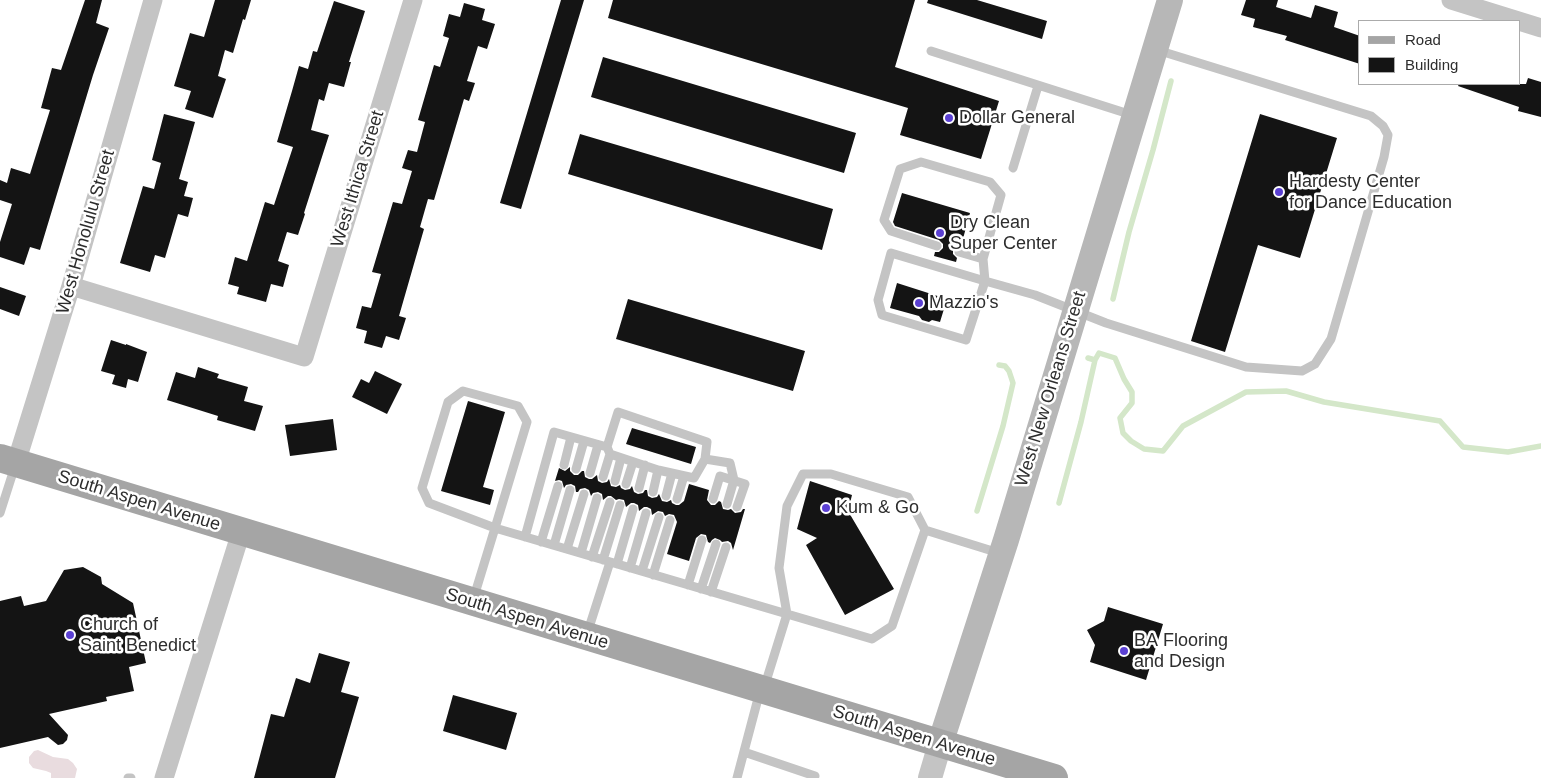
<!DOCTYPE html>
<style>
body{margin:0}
#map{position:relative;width:1541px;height:778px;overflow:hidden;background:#fff;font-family:Arial,sans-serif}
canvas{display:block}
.legend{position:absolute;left:1358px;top:20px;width:162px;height:65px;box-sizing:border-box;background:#fff;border:1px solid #ababab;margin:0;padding:6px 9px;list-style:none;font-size:15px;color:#2d2d2d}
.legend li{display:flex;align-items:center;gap:10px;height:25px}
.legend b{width:25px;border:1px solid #ababab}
</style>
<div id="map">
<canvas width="1541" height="778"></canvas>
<ul class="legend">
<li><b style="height:6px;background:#a5a5a5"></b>Road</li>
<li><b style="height:14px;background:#141414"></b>Building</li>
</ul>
</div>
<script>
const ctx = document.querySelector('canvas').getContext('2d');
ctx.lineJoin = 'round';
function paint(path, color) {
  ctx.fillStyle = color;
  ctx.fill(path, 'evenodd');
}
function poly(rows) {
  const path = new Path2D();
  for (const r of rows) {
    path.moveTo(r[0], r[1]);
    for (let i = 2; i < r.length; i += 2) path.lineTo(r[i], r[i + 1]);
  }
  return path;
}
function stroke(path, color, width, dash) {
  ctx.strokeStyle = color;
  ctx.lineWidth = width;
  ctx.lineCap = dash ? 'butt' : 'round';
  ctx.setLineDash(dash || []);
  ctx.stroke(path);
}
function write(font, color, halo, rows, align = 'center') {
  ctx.font = font + ' Arial,sans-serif';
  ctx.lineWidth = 5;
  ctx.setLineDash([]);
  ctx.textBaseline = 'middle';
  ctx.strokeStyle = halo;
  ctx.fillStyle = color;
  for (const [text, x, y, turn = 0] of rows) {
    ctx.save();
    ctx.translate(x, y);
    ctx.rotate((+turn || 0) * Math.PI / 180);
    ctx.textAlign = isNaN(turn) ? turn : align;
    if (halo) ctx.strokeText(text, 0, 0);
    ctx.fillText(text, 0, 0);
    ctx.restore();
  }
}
paint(poly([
 [38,750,53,757,68,759,73,763,77,769,75,778,51,778,51,773,46,771,33,768,29,763,29,757,34,751]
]), '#e9dcdf');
stroke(poly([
 [1113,299,1129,232,1153,150,1171,81],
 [1088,358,1095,360,1099,353,1115,358,1124,379,1132,392,1132,403,1120,418,1123,433,1131,441,1144,449,1163,451,1183,426,1246,392,1286,391,1324,402,1440,421,1463,447,1508,452,1541,446],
 [1059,503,1081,422,1095,360],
 [977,511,1003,426,1013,383,1009,371,1005,366,999,365]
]), '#d4e7c9', 5.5);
paint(poly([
 [85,0,102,0,96,23,109,28,93,75,40,250,30,247,24,265,0,257,0,242,12,204,0,200,0,180,7,183,11,168,30,174,50,110,41,108,52,68,61,70],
 [215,0,251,0,245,20,243,19,233,53,225,50,218,76,226,79,213,118,185,109,191,91,174,86,190,33,204,37],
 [561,0,584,0,521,209,500,203],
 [613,0,915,0,895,67,999,101,981,159,900,135,908,108,608,18],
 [928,0,977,0,1047,21,1042,39,927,3],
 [1246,0,1278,0,1276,7,1311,18,1315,5,1338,12,1334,27,1360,36,1360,64,1285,40,1287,36,1253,27,1255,19,1241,15],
 [334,1,365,11,349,62,351,62,344,87,329,83,324,101,319,99,311,130,329,135,304,213,305,214,298,235,287,232,278,261,289,265,283,287,271,284,266,302,237,294,239,287,228,284,235,257,247,261,265,202,274,205,293,147,277,142,292,91,299,66,308,69,313,51,317,52],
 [464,3,485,9,482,20,495,24,487,49,478,46,467,81,475,83,469,101,464,99,434,200,428,199,420,227,424,229,399,316,406,318,399,340,386,336,382,348,364,343,367,331,356,328,362,306,371,308,381,274,372,272,393,202,402,204,412,171,402,168,408,150,417,152,425,122,418,120,434,65,440,67,449,38,443,36,449,14,460,17],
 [603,57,856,133,844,173,591,97],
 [1528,78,1541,82,1541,117,1518,111,1519,107,1458,86,1459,84,1526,84],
 [164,114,195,122,179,179,188,182,184,196,193,198,188,217,178,214,165,258,155,255,150,272,120,263,143,186,154,189,161,163,152,160],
 [1260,114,1337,138,1300,258,1258,245,1225,352,1191,341],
 [580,134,833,209,822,250,568,174],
 [902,193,970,213,961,246,957,246,953,250,953,254,957,258,956,262,934,256,935,252,939,252,943,248,943,244,939,240,895,226,893,222],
 [897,283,947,299,940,322,932,320,929,322,922,320,919,316,890,308],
 [0,287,26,296,19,316,0,309],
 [628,299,805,351,793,391,616,339],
 [111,340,126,345,126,344,147,352,138,382,128,379,126,388,112,384,115,375,101,371],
 [198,367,219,374,217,378,248,387,244,401,263,406,255,431,217,420,218,416,167,400,176,372,195,378],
 [375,371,402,384,387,414,352,397,361,379,369,383],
 [468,401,505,412,483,487,494,490,490,505,441,491],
 [333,419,337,450,290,456,285,425],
 [632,428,696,447,691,464,626,444],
 [570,467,570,471,574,475,578,475,582,471,584,471,585,477,589,479,592,479,597,475,598,481,602,483,607,482,609,479,611,486,616,487,620,485,621,488,625,490,630,489,632,486,634,492,638,494,643,493,645,490,647,490,648,496,652,498,657,497,659,494,662,501,667,502,671,500,672,503,676,505,679,505,684,501,689,484,709,490,707,500,711,505,715,505,719,501,721,502,723,509,728,510,731,509,735,513,741,512,743,509,745,509,733,550,731,543,728,541,722,542,720,540,715,538,712,540,710,543,708,542,706,535,701,534,696,538,689,561,667,554,677,522,674,515,669,514,665,516,663,512,658,511,652,515,651,509,647,507,644,507,639,511,638,505,634,503,631,503,626,507,624,500,619,499,616,500,611,496,608,496,603,500,602,494,598,492,593,493,591,496,589,490,585,488,580,489,578,492,576,492,575,486,571,484,566,485,564,488,562,481,559,480,555,481,559,468,565,471],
 [810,481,852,495,848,511,894,589,845,615,806,545,817,538,797,529],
 [83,567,101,577,102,584,133,603,146,663,129,667,134,691,106,697,107,701,49,714,68,735,67,740,63,744,58,745,48,737,0,748,0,601,21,596,24,606,46,601,64,570],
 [1108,607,1163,624,1146,680,1090,662,1095,645,1087,630,1104,621],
 [319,653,350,662,341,692,359,697,335,778,254,778,271,714,284,717,296,678,310,683],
 [453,695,517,713,506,750,443,731]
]), '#141414');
stroke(poly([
 [931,51,1132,115],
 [1013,168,1038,86],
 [937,246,891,231,884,220,900,169,921,162,990,182,1001,195,983,259,985,281,891,253,878,300,882,315,966,340,985,281,1035,295,1106,323,1246,367,1302,371,1315,364,1331,339,1384,157,1388,135,1383,126,1371,116,1157,50],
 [959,252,983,259],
 [705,459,730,463,734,480,727,504],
 [564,465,571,437],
 [576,469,584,441],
 [590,473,598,445],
 [603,477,610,454],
 [615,481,621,458],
 [626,484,633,462],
 [639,488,645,465],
 [653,492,658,470],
 [666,496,672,473],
 [677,499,684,476],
 [713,499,720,476,745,484,737,507],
 [0,513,15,466],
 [525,537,554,432,607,447,618,412,707,442,705,459,694,478,658,470,610,454,607,447],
 [541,542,558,486],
 [554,545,570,490],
 [567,549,584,494],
 [581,553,597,498],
 [592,557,610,502],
 [603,560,620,505],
 [617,564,633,509],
 [630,568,646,513],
 [642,571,659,517],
 [653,575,670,520],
 [688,585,702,540],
 [701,589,716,544],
 [711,592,726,547],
 [473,600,495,528,429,503,422,488,448,402,463,391,518,406,527,422,495,528,872,639,892,626,925,530,999,553],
 [587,634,610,562],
 [764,688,787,614,779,568,787,506,803,474,831,474,908,497,925,530],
 [744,752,815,776],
 [128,778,131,778],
 [737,778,760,691]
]), '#c4c4c4', 9);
stroke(poly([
 [1451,0,1541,28],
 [71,286,304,357,413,0],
 [16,463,71,286,153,0],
 [164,778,241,532]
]), '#c4c4c4', 19);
stroke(poly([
 [930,778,940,744]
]), '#c4c4c4', 24);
stroke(poly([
 [940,744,1006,540,1170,0]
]), '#b7b7b7', 26);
stroke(poly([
 [0,458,1054,778]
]), '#a5a5a5', 28);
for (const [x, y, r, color] of [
 [949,118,5,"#5b40d3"],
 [1279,192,5,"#5b40d3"],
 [940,233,5,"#5b40d3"],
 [919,303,5,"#5b40d3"],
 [826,508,5,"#5b40d3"],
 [70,635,5,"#5b40d3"],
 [1124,651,5,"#5b40d3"]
]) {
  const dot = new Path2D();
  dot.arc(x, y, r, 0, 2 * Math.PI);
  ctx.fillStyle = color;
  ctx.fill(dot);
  stroke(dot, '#fff', 2);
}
write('18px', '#2d2d2d', '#fff', [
 ["Dollar General",959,118],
 ["Hardesty Center",1289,182],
 ["for Dance Education",1289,203],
 ["Dry Clean",950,223],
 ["Super Center",950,244],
 ["Mazzio's",929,303],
 ["Kum & Go",836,508],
 ["Church of",80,625],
 ["Saint Benedict",80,646],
 ["BA Flooring",1134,641],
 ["and Design",1134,662]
], 'left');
write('18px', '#2d2d2d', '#fff', [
 ["West Ithica Street",358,179,-73],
 ["West Honolulu Street",86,232,-74],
 ["West New Orleans Street",1051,389,-73],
 ["South Aspen Avenue",139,501,17],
 ["South Aspen Avenue",527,619,17],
 ["South Aspen Avenue",914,736,17]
]);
</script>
